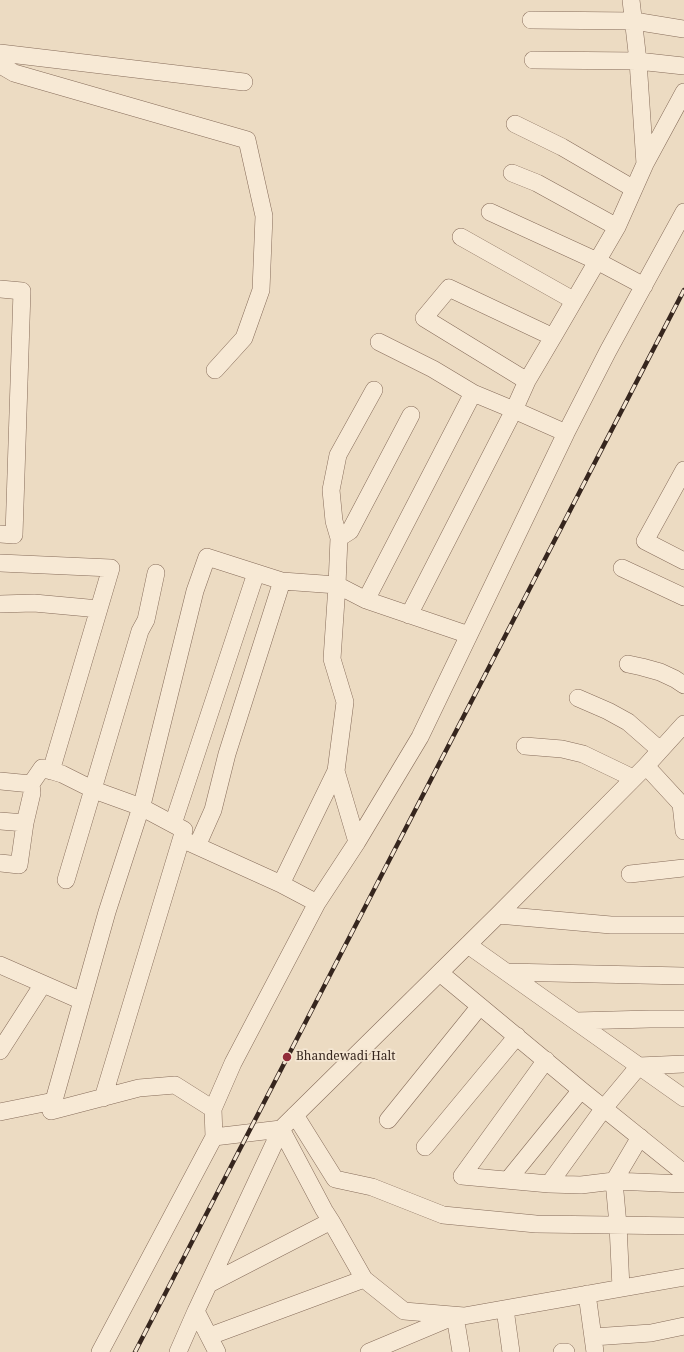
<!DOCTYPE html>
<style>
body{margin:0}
canvas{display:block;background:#ecdbc2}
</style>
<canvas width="684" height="1352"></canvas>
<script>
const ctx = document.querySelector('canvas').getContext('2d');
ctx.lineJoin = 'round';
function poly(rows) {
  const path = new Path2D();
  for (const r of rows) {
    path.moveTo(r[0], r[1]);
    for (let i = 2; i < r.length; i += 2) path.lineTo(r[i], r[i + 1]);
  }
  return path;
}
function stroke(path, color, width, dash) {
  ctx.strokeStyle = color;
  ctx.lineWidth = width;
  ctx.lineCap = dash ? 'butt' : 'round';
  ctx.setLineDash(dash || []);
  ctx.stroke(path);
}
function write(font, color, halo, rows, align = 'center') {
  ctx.font = font + ' "Noto Serif",serif';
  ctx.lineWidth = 3.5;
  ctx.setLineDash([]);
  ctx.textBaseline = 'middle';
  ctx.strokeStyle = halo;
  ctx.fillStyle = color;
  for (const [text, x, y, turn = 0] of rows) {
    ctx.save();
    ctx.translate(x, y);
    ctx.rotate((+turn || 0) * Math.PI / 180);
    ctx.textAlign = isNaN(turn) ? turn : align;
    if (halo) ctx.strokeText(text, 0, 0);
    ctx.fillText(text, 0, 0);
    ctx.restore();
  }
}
const minor = poly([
 [531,20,634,21,684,29],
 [0,53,244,82],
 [533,60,638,61,684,66],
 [0,65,14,73,247,140,264,216,261,290,244,338,215,370],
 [515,124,562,147,634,189],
 [645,164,684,92],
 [512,173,537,183,617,227],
 [490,212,597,261,644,286],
 [461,237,573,300],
 [0,289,22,291,14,535,0,534],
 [379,342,433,369,473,393,514,410,409,615],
 [527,381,553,337],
 [566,433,514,410,527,381,424,318,449,288,553,337,617,227,645,164,638,61,631,0],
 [684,470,645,541,684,561],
 [339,538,350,531,411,415],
 [0,563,111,568,51,771],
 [622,568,684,597],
 [366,600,473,393],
 [0,604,34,603,99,609],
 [628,664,642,667,660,672,675,679,684,685],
 [578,698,608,711,628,722,660,750],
 [525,746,562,749,583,754,633,778],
 [646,766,681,804,684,831],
 [0,781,31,784],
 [0,821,25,823],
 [173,824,256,573],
 [186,841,281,884,336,771],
 [357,842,336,771,345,702,332,659,337,585,366,600,469,635],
 [197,846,213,810,227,754,282,581],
 [0,863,19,865,25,823,32,793,31,784,42,768,62,774,94,790,141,807,184,830,103,1098],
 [630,874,684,868],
 [66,880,140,631,146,620,156,573],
 [281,884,317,903],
 [498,915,611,925,684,925],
 [468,945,684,1098],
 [0,965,82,1001],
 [506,972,684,976],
 [440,973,581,1090,684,1173],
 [576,1021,650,1019,684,1019],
 [0,1051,43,984],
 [213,1109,175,1085,139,1088,51,1111,107,912,143,801,195,591,207,557,282,581,337,585,339,538,334,521,331,490,338,455,374,390],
 [0,1112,54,1101],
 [295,1115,335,1179,372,1187,443,1215,536,1224,684,1226],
 [388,1120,480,1006],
 [281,1129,324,1210,331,1221,364,1279,404,1311,464,1316,684,1277],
 [214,1137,213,1109,233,1063,317,903,357,842,420,737,566,433,608,351,684,212],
 [425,1147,517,1036],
 [462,1176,549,1184,581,1185,614,1181,684,1184],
 [462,1176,546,1060],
 [508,1180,581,1090],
 [549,1184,604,1108,639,1066,684,1064],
 [209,1284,331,1221],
 [621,1288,618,1225,614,1181,640,1137],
 [587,1294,595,1352],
 [505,1309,511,1352],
 [196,1311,281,1129,498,915,646,766,684,724],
 [210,1336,364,1279],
 [593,1337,651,1333,684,1326],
 [100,1352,214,1137,281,1129],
 [178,1352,196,1311,217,1352],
 [369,1352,455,1316,461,1352],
 [562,1352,566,1352]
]);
stroke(minor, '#866c5a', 18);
stroke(minor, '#f7e9d5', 17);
const rail = poly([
 [135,1352,684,290]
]);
stroke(rail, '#36261e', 4.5);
stroke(rail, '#f4e6d2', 3, [9]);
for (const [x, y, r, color] of [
 [287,1057,5,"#922c39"]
]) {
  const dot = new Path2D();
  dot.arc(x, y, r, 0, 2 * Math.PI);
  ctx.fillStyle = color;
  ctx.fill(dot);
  stroke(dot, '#f4e6d2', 1.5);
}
write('12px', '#36261e', '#f4e6d2', [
 ["Bhandewadi Halt",296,1057]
], 'left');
</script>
